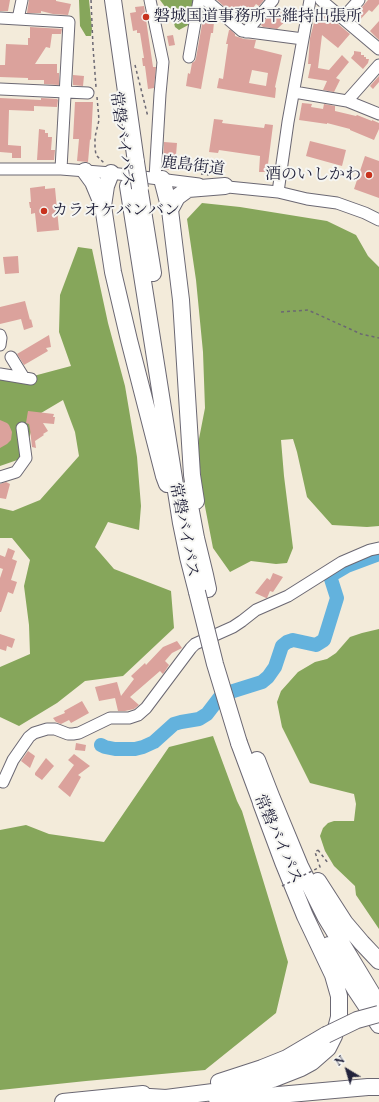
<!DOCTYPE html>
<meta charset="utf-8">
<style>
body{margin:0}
#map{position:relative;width:379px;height:1102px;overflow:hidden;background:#f3ebda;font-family:"EB Garamond",serif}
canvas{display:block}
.north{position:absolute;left:327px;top:1050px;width:40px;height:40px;-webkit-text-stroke:3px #f6f6f2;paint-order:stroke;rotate:322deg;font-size:11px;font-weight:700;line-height:16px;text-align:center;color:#22223b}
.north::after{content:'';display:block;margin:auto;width:14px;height:18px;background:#22223b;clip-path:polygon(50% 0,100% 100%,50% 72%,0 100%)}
</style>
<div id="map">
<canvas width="379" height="1102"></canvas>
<div class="north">N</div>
</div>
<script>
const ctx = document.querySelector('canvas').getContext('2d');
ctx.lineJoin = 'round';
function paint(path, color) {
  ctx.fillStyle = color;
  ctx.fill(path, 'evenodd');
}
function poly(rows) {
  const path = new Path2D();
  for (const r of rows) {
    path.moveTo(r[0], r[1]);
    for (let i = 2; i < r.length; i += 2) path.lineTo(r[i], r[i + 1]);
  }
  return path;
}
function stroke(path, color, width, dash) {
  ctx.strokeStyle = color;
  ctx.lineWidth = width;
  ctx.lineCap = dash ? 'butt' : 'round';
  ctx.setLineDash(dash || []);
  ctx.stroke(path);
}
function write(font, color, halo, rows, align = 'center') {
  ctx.font = font + ' "EB Garamond","Noto Serif JP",serif';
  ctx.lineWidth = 4;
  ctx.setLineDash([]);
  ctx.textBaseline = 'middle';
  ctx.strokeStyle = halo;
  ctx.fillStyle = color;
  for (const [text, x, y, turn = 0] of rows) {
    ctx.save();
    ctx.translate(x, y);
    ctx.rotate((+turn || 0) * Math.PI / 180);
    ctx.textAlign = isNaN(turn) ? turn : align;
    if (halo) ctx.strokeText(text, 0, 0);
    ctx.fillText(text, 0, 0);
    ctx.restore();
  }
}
paint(poly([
 [79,0,89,0,92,29,91,36,86,36,80,26],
 [160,0,195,0,190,24,179,30,175,27,172,16],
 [202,203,240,207,327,221,356,235,368,256,379,267,379,526,367,527,332,525,307,497,297,452,293,439,281,440,284,476,293,548,287,563,276,564,251,561,230,572,213,548,202,491,198,444,205,408,203,352,196,280,187,219],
 [78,247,92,249,108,323,125,386,137,457,141,506,139,530,108,522,95,547,114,569,171,591,174,628,123,676,85,681,57,703,19,726,0,717,0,667,30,654,29,625,24,586,30,560,12,538,0,538,0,508,13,511,40,500,79,456,75,432,63,400,36,416,23,458,0,466,0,378,26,378,71,366,59,332,60,295],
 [379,629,379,929,356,895,355,886,334,866,325,851,320,836,323,828,328,823,334,821,354,821,356,804,354,794,310,783,282,727,277,702,281,691,298,672,315,662,327,659,336,653,350,637,362,633],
 [213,736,237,801,242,811,288,962,276,1013,205,1070,86,1081,0,1090,0,830,26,825,49,834,104,842,169,747]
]), '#86a65b');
stroke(poly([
 [101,745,105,747,115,749,135,749,143,747,154,742,174,724,181,722,199,719,207,714,220,697,227,693,262,682,268,677,275,667,282,646,287,642,293,640,316,645,324,640,337,598,330,576,347,566,379,554]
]), '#63b2dd', 14);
paint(poly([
 [0,0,10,0,8,11,0,11],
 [29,0,56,0,56,1,71,4,68,15,53,14,41,11,41,13,27,13],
 [217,0,264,0,259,6,256,4,249,13,243,8,236,17],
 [368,0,379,0,379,4,372,12,369,10,358,22,353,18],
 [144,6,153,67,156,67,154,88,148,89,145,66,143,66,142,58,144,58,140,33,137,33,137,30,133,31,130,13,136,12,135,7],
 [205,8,209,12,208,21,214,22,213,33,211,33,201,89,186,86,188,73,190,74,192,63,195,61,196,58],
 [275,8,289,18,277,29,263,27,261,25],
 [317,11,326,14,350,34,338,48,322,35,318,68,329,70,342,55,349,62,336,78,340,80,334,92,323,90,327,81,308,78,311,64,308,64,310,38],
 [379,21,379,40,370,31],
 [30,27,62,29,61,34,52,34,50,48,46,47,35,64,57,64,57,73,59,73,59,85,44,84,44,80,28,80,28,78,0,77,0,65,5,65,6,44,28,45,28,38,30,38],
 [229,30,231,30,235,34,235,36,244,39,256,40,254,48,282,55,275,87,276,88,275,98,217,88,219,78,223,79,228,44,226,44],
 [252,70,268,73,266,86,249,83],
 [173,35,175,45,169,46,167,36],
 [354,51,361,52,361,55,364,55,364,57,366,57,366,59,369,59,368,63,363,69,351,58,354,54],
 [73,75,84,76,83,86,73,85],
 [379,76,379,82,373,89,370,86],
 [0,98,41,100,41,98,57,99,58,100,57,107,34,106,34,111,9,110,8,145,21,146,21,158,12,158,12,153,0,152],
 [75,102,93,102,91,140,90,139,88,162,77,161,79,139,73,139],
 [302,103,312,104,311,107,323,109,324,104,335,106,335,111,356,116,357,115,372,121,372,120,379,123,379,129,374,140,350,130,350,129,327,123,327,124,299,120],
 [214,119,223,120,222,123,264,128,265,124,273,125,267,172,259,172,260,156,219,150,218,153,209,152],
 [39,129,45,130,45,133,48,133,48,137,52,137,51,150,55,150,54,160,37,160],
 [310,141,346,150,342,166,306,156],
 [164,142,177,143,176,155,174,155,173,159,170,158,169,170,163,169],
 [365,156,379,161,379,198,354,189],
 [45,186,45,189,55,188,59,230,37,232,35,213,31,214,31,208,30,208,29,202,31,202,30,188],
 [18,256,19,273,5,274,3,257],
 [25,301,30,320,31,319,33,327,24,330,21,319,0,324,0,307],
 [49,335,51,347,46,348,48,351,24,365,17,354],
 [28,411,54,414,53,417,55,417,54,424,43,423,48,431,43,434,44,435,35,441,36,448,32,447,30,429,29,424,26,423],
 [0,420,7,423,9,425,12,432,11,440,7,444,0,448],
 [6,482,10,484,6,499,0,498,0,484],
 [8,548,15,551,12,559,17,561,11,580,17,582,13,594,8,592,1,612,0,612,0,578,3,569,0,568,0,555,5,557],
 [273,573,283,577,273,592,270,591,267,598,266,598,255,593,267,578,270,580],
 [0,634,15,639,12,648,7,646,6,651,0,649],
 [177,641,182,648,172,653,165,661,169,665,163,674,160,671,130,697,139,705,134,709,125,711,118,711,115,698,99,701,95,687,117,682,121,696,134,679,131,676,145,663,146,665,163,647],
 [82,701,89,713,71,723,69,720,61,724,56,722,53,718,65,713,64,711],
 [76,743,86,745,85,751,75,750],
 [28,751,35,756,30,768,21,761],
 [74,754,90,766,78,775,81,777,70,797,58,787,74,765,68,760],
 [46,758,54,766,42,780,35,775,35,773]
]), '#dba29c');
const minor = poly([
 [150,0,163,62,160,94,155,178],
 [206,0,242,31,303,39],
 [321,0,379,49],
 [0,18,69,22,61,169],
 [343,18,359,0],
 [18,19,22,0],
 [246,32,273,0],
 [189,57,199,0],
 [0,89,88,93],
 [294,92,347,101,379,114],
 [347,101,379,65],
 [0,169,61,169,111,173,199,184],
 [218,186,278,192,307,199,337,203,365,213,379,220],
 [278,192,288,122,310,0],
 [0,335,1,338,0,345],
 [11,357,24,378],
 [0,374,31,379],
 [0,477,16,472,26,458,22,428],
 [0,781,3,782,13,760,29,737,34,733,47,729,55,729,68,734,73,734,79,733,110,718,129,718,138,715,146,708,191,648,195,644,233,627,242,621,256,610,288,596,342,562,370,550,379,548]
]);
const highway = poly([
 [113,0,136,162],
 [85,171,93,182,103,206],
 [111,173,106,186,103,206,113,272,129,340,164,476,167,484],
 [162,179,170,210,181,300,192,475,196,501],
 [128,186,181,523,188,557,197,592],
 [140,192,153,273],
 [170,210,177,197,188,189,225,186],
 [187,490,196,538,205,575,208,589],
 [239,743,265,813],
 [257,760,271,796,300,866,325,916,377,1002],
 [318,881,345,923,362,943,379,961],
 [329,945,355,989,379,1025],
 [219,1082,262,1068,287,1058,326,1035],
 [134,1096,166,1098,213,1092,249,1085,273,1079,301,1068,312,1062,328,1048,334,1036,339,1017,339,996,333,975,305,916,283,862,261,803],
 [217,1099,256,1097,368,1087,379,1087],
 [63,1102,143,1094]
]);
stroke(minor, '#6b6873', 13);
stroke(highway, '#6b6873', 18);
stroke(poly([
 [91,0,93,47,96,87],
 [135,65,148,117],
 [97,97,99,120,95,137,95,148,96,155,104,163],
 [201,174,209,175],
 [281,312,308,310,361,334,379,338],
 [318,850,328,863]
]), '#6b6873', 1.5, [3, 3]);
stroke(minor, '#fff', 11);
stroke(highway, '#fff', 16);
const highwayBridge = poly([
 [136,162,140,188],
 [197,592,215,664,239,743],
 [326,1035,357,1020,379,1014]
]);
stroke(highwayBridge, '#6b6873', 18, []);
stroke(poly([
 [282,886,320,867,315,852,318,850]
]), '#6b6873', 1.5, [3, 3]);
stroke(highwayBridge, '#fff', 16);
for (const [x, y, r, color] of [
 [146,17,4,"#c8321e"],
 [369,175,4,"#c8321e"],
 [44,211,4,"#c8321e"]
]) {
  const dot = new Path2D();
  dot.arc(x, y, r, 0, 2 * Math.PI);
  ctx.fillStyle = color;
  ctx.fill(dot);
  stroke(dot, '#f6f6f2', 1.5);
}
write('16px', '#22223b', '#f6f6f2', [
 ["磐城国道事務所平維持出張所",154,17],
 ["酒のいしかわ",361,175,"right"],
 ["カラオケバンバン",52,211]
], 'left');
write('16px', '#22223b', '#f6f6f2', [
 ["常磐バイパス",122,139,82],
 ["鹿島街道",193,166,7],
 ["常磐バイパス",184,530,79],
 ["常磐バイパス",278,839,66]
]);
</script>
